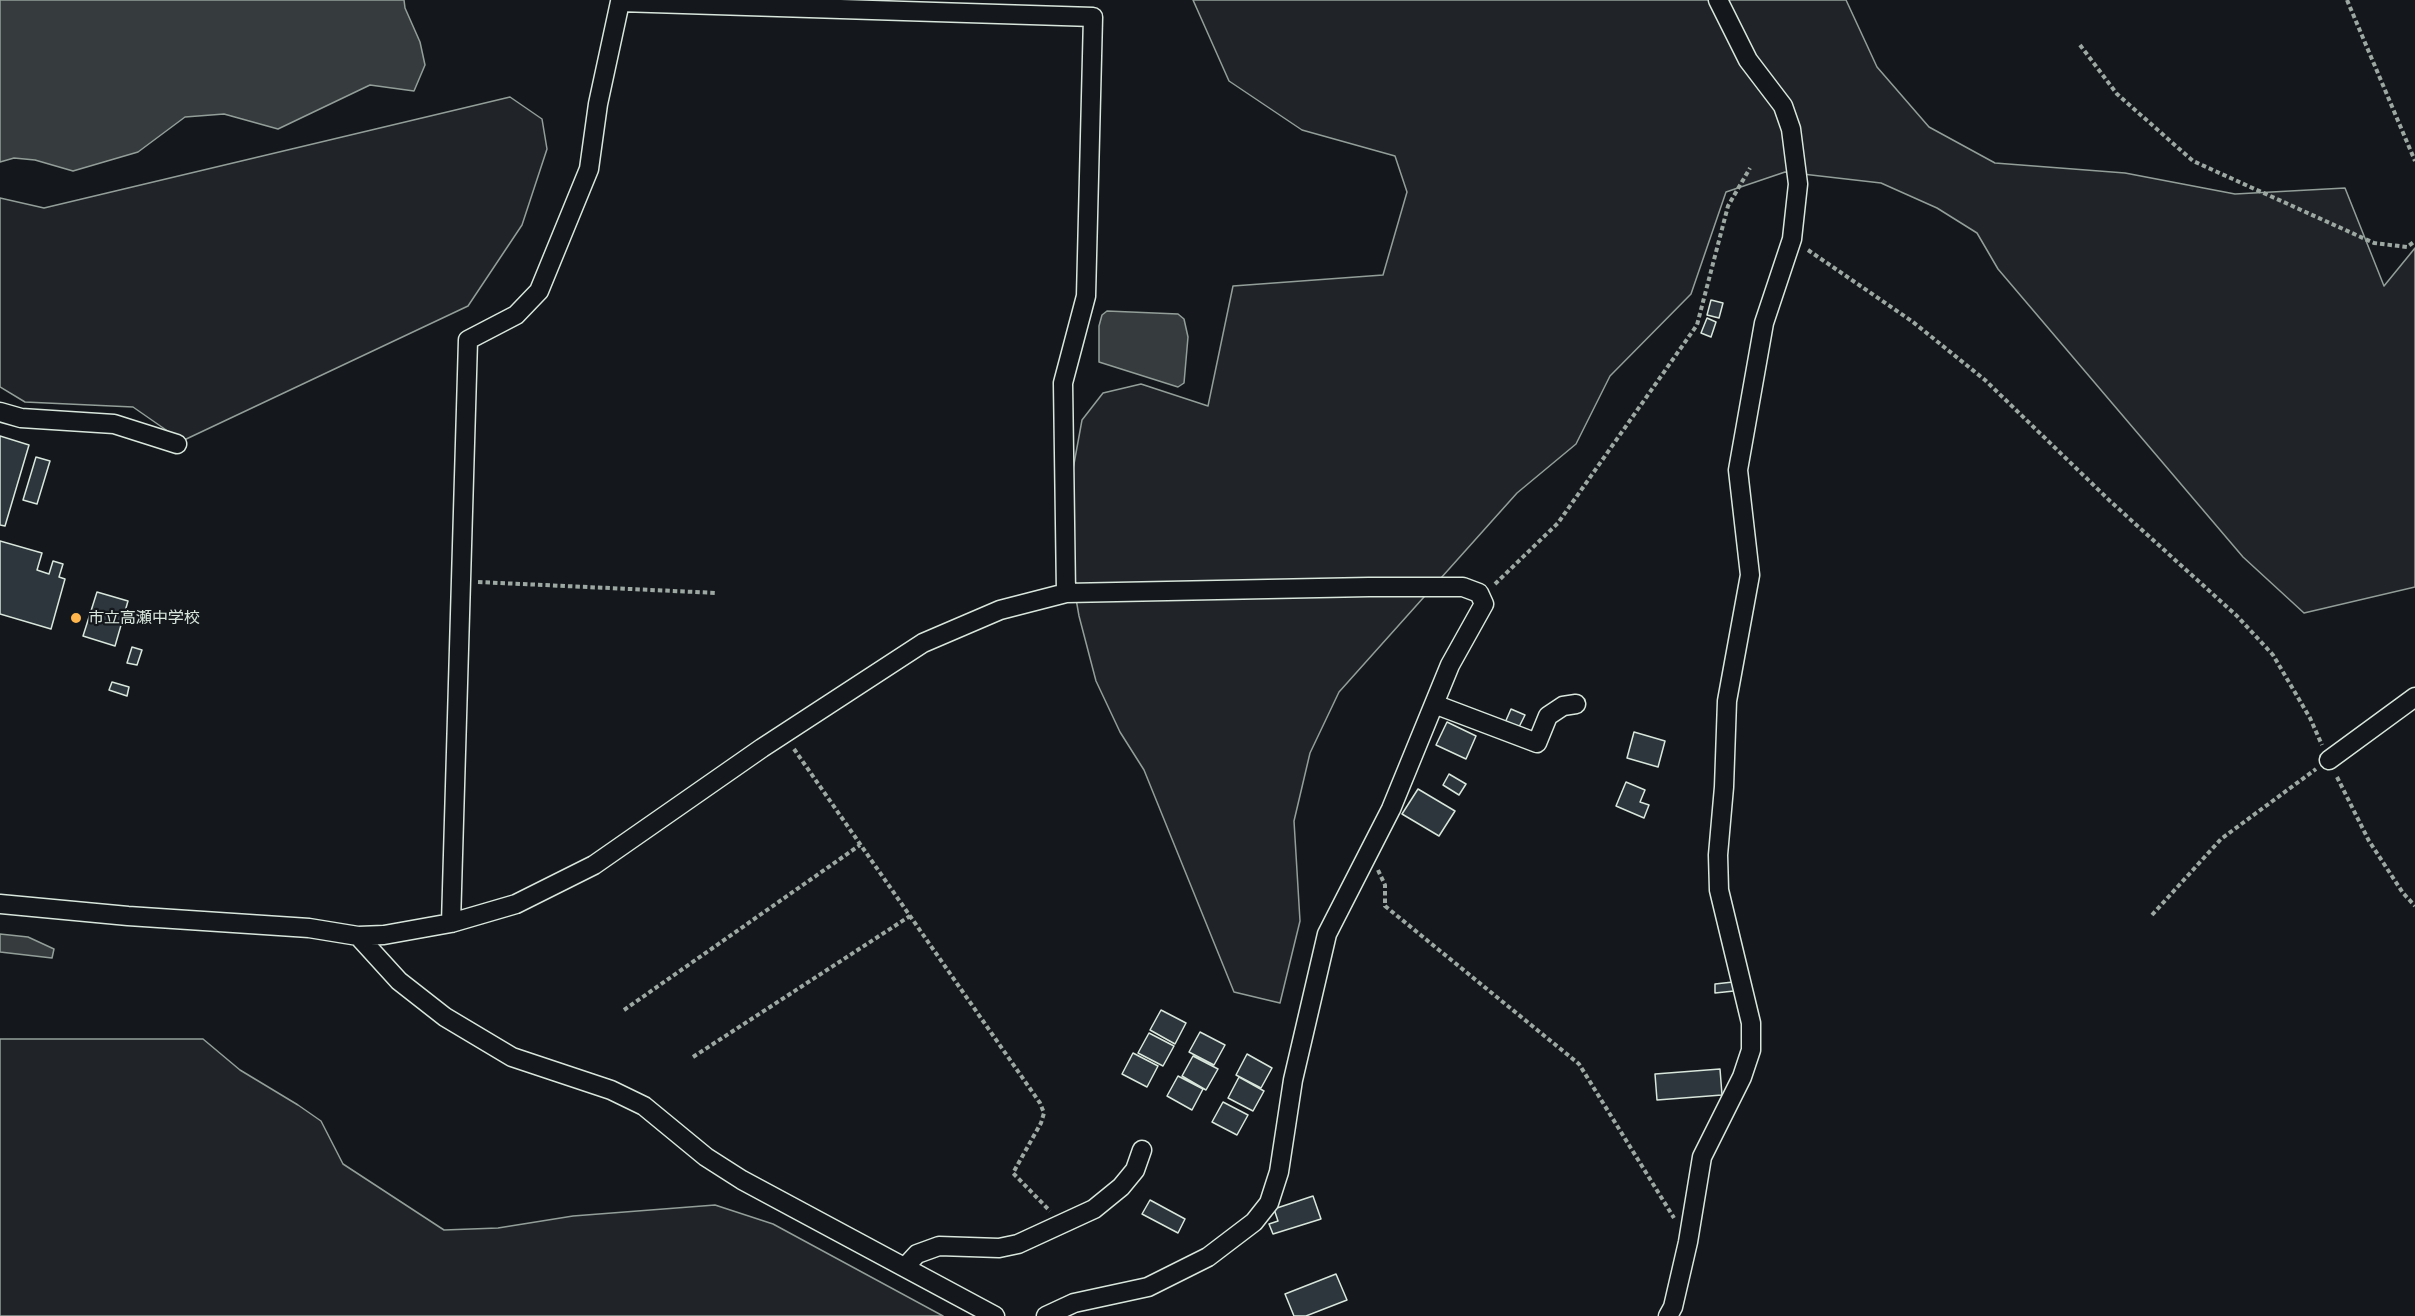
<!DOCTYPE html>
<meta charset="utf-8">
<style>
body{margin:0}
canvas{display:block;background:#14181c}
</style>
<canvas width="2415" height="1316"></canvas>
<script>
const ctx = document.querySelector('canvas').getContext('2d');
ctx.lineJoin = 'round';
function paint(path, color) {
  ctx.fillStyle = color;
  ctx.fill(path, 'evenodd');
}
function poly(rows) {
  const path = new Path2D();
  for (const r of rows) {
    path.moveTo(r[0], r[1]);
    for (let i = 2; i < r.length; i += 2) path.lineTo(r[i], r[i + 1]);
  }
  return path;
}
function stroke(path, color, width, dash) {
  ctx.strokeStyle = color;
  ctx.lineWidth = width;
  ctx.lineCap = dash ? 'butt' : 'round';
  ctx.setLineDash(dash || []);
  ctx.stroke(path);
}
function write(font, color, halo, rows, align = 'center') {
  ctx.font = font + ' "Noto Sans","Noto Sans JP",sans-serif';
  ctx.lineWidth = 4.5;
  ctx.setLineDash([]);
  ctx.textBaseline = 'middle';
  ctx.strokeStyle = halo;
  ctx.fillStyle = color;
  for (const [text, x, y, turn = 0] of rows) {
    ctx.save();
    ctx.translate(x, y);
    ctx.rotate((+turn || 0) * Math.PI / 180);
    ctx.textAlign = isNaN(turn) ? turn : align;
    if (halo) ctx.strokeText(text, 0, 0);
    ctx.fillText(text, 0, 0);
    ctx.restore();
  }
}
const green = poly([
 [1193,0,1846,0,1877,67,1929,127,1995,163,2125,173,2235,194,2345,188,2384,286,2415,248,2415,587,2304,613,2243,557,1998,269,1977,233,1937,208,1881,183,1785,172,1726,192,1691,294,1610,376,1576,444,1517,493,1339,692,1310,753,1294,821,1300,921,1280,1003,1234,992,1144,770,1120,732,1096,681,1079,616,1063,524,1082,420,1103,393,1141,384,1208,406,1233,286,1383,275,1407,192,1395,156,1302,130,1229,81,1193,0],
 [510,97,542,119,547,149,522,225,468,306,182,441,133,407,25,402,0,387,0,198,44,208,510,97],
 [0,1039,203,1039,240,1070,298,1105,321,1121,343,1164,444,1230,498,1228,573,1216,715,1205,773,1224,943,1316,0,1316,0,1039]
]);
paint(green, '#202428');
stroke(green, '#939e99', 1.5);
const water = poly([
 [0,0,404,0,405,8,420,42,425,65,414,91,370,85,278,129,224,114,185,117,138,152,73,171,35,160,14,158,0,162,0,0],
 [1107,311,1178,314,1184,319,1188,337,1184,383,1178,387,1099,362,1099,326,1102,315,1107,311],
 [0,934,28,937,54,949,52,958,0,952,0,934]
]);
paint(water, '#363b3e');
stroke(water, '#939e99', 1.5);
const building = poly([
 [1711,300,1723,303,1719,318,1707,315,1711,300],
 [1707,318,1716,322,1711,337,1701,333,1707,318],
 [0,436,29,445,5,526,0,525,0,436],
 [36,457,50,461,37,504,23,500,36,457],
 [0,541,42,553,37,570,49,574,53,561,63,564,59,577,65,579,51,629,0,614,0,541],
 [97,592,128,601,115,646,83,636,97,592],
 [132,647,142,650,137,665,127,663,132,647],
 [112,682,129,687,127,696,109,690,112,682],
 [1511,709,1525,715,1517,731,1504,725,1511,709],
 [1447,722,1476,736,1466,759,1436,745,1447,722],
 [1634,732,1665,741,1658,767,1627,758,1634,732],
 [1449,774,1466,784,1459,795,1443,785,1449,774],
 [1626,782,1645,790,1640,802,1649,805,1644,818,1616,806,1626,782],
 [1418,789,1455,811,1439,836,1402,814,1418,789],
 [1733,982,1734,991,1715,993,1715,984,1733,982],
 [1161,1010,1186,1023,1175,1044,1150,1030,1161,1010],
 [1200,1032,1225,1045,1214,1065,1189,1052,1200,1032],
 [1149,1033,1174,1046,1163,1066,1138,1053,1149,1033],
 [1133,1053,1158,1066,1147,1087,1122,1074,1133,1053],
 [1247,1054,1272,1068,1261,1088,1236,1075,1247,1054],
 [1193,1056,1218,1069,1206,1090,1182,1076,1193,1056],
 [1720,1069,1722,1095,1657,1100,1655,1074,1720,1069],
 [1178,1076,1203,1089,1192,1110,1167,1096,1178,1076],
 [1239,1077,1264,1091,1253,1111,1228,1098,1239,1077],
 [1223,1102,1248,1115,1237,1135,1212,1122,1223,1102],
 [1313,1196,1321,1219,1273,1234,1269,1224,1278,1221,1274,1209,1313,1196],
 [1150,1200,1185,1219,1178,1233,1142,1214,1150,1200],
 [1336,1274,1347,1300,1306,1316,1294,1316,1285,1294,1336,1274]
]);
paint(building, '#2c363c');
stroke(building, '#d8e6dc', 1.5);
const street = poly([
 [0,412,21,418,114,424,177,444],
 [1434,704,1537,743,1548,716,1563,706,1576,704],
 [2329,760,2415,697],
 [0,904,128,916,309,928,358,936,384,935,451,923,516,904,594,865,762,748,923,643,1000,610,1066,593,1369,587,1463,587,1479,593,1484,604,1450,665,1391,809,1327,934,1293,1080,1279,1172,1269,1203,1254,1222,1208,1257,1148,1287,1074,1303,1046,1316],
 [451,923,468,340,516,315,539,291,589,169,598,104,620,2,1093,17,1086,296,1063,383,1066,593],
 [358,936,399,981,445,1017,512,1057,611,1090,644,1106,706,1157,742,1180,995,1316],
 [905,1267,917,1254,939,1246,999,1248,1018,1244,1094,1209,1121,1187,1135,1170,1142,1150],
 [1668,1316,1673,1307,1688,1242,1702,1157,1742,1077,1751,1050,1751,1023,1719,890,1718,855,1724,787,1727,701,1750,575,1738,470,1764,323,1792,239,1798,184,1791,129,1783,106,1748,60,1718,0]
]);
stroke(street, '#d8e6dc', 21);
stroke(poly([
 [2347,0,2415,161],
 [2080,45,2117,94,2193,161,2374,243,2407,247,2415,241],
 [1808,250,1913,322,1985,380,2110,501,2237,616,2273,655,2310,718,2322,745],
 [478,582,717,593],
 [1495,584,1558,523,1697,325,1728,206,1750,168],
 [794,749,1040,1103,1044,1113,1041,1123,1013,1173,1050,1211],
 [2337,777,2369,841,2403,893,2415,906],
 [1378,870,1385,885,1385,906,1579,1064,1674,1218],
 [2152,915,2221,839,2316,769],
 [624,1010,860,845],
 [693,1057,910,916]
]), '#9da8a2', 4, [4.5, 3]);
stroke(street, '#14181c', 18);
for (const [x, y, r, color] of [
 [76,618,6,"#ffb74d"]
]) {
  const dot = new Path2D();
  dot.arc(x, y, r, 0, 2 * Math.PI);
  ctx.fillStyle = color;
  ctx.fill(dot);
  stroke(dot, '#14181c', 2);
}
write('16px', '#d8e6dc', '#14181c', [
 ["市立高瀬中学校",88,618]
], 'left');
</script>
